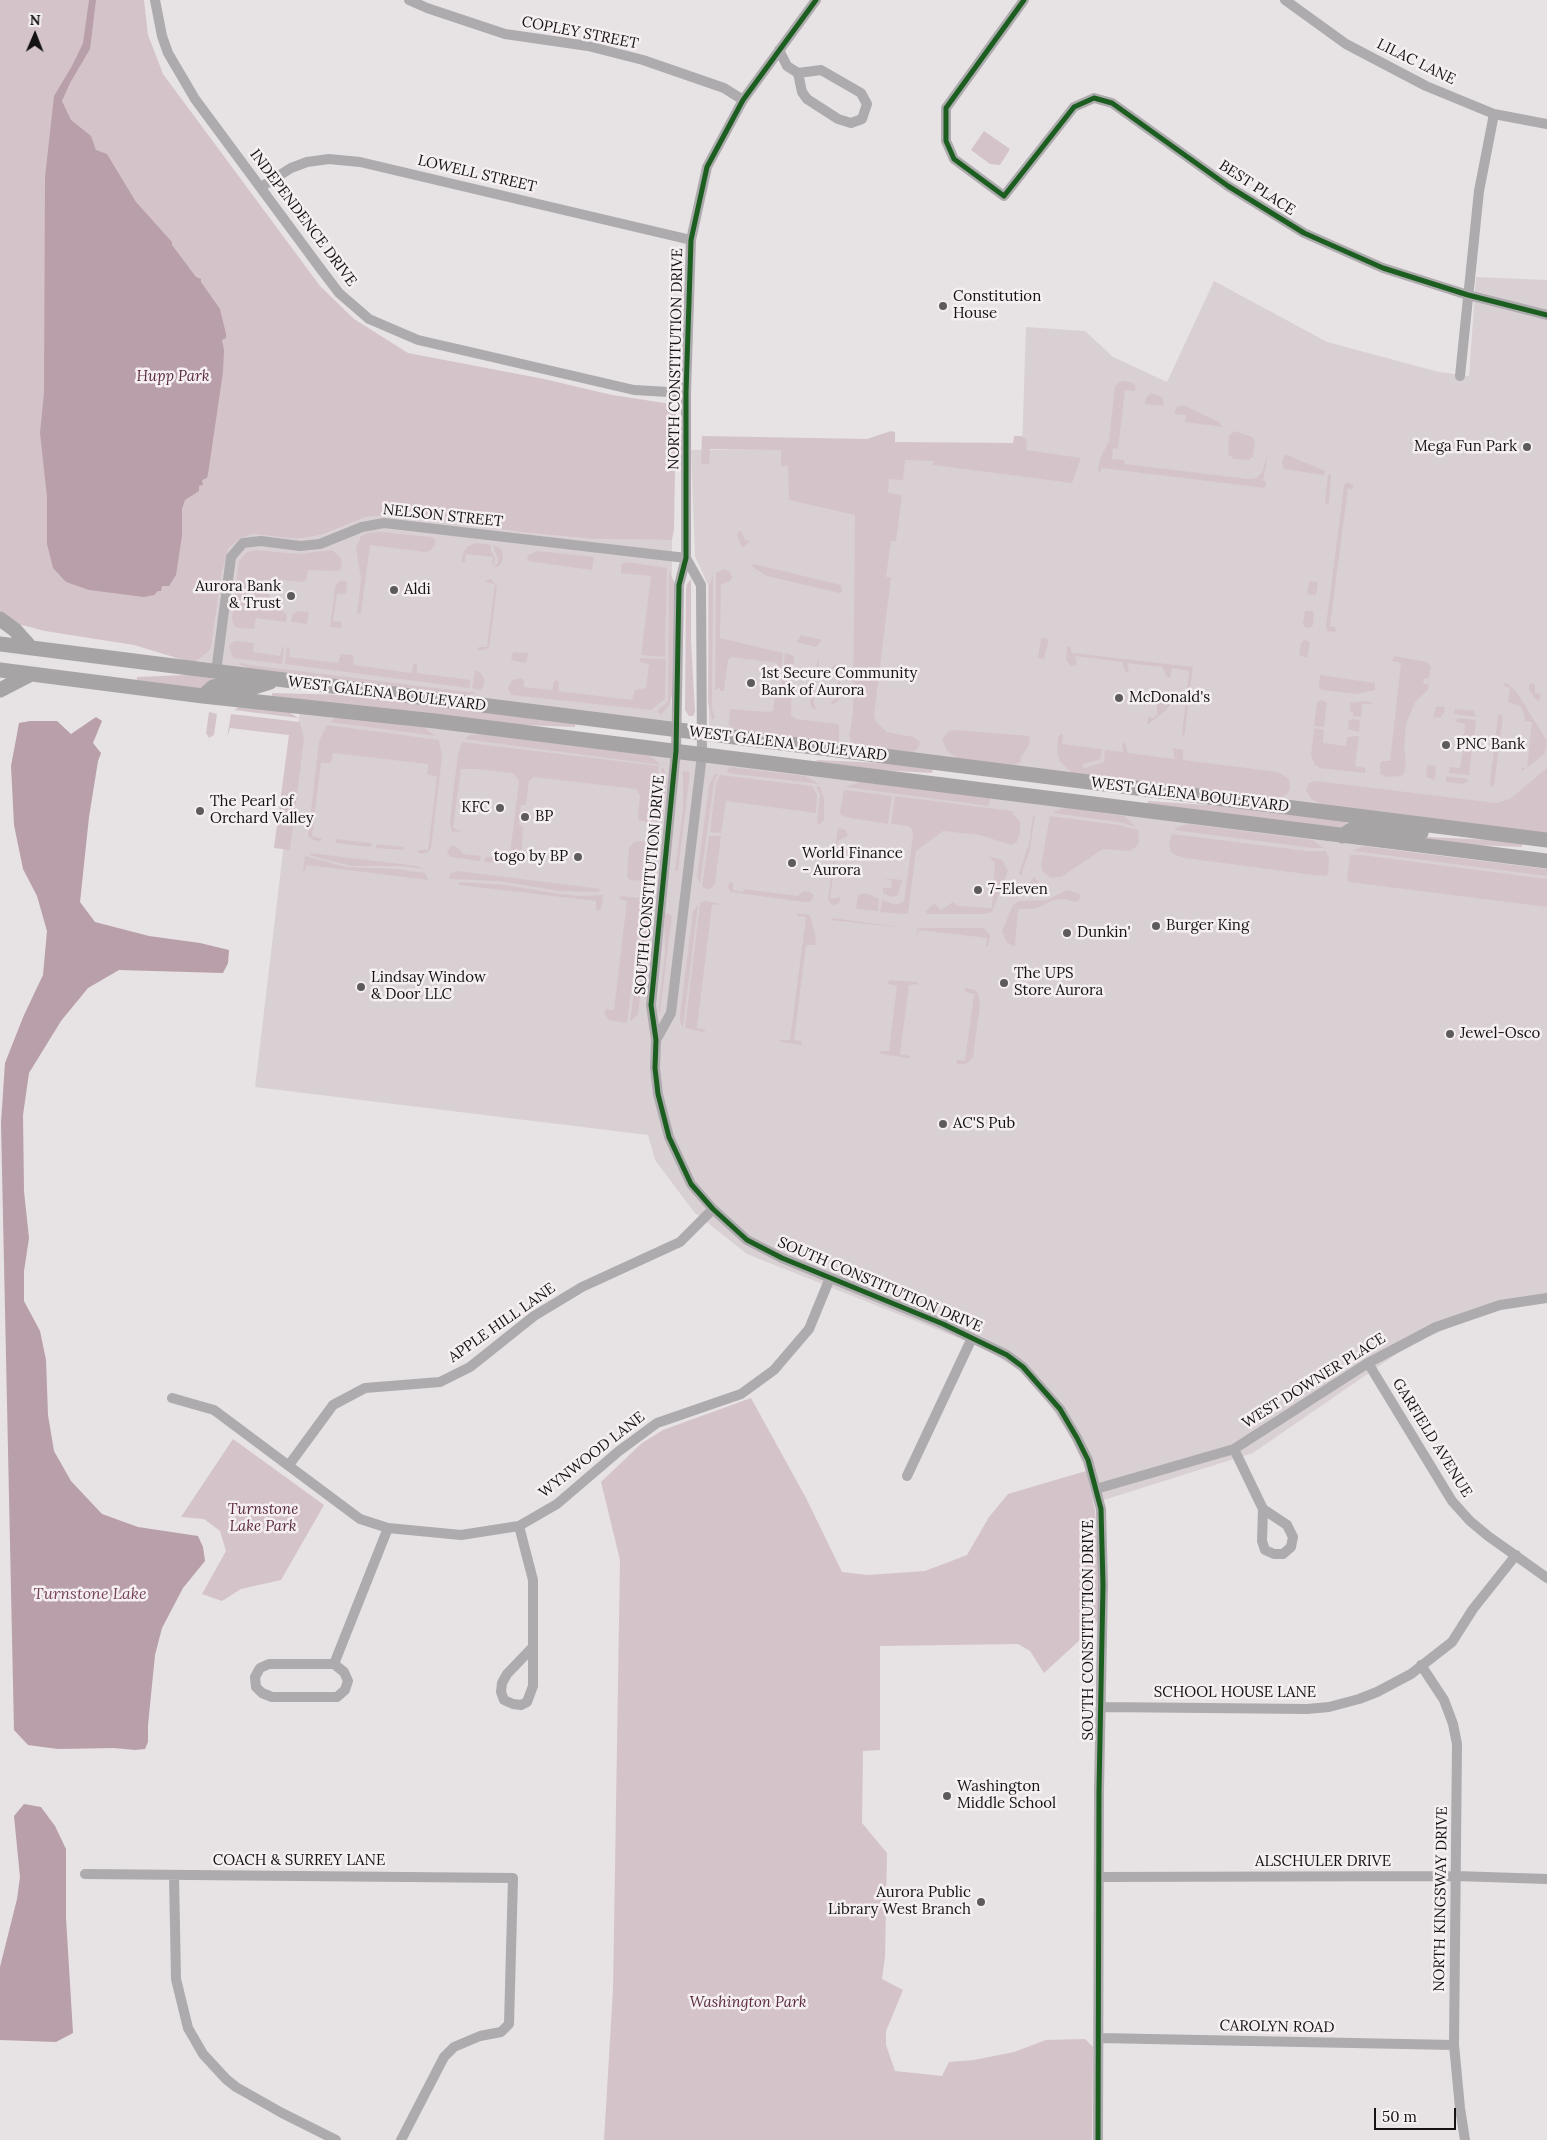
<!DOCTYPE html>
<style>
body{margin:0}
#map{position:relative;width:1547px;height:2140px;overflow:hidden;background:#e7e2e4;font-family:Lora,serif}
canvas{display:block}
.north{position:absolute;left:10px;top:10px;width:50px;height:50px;-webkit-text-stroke:4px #f5eff1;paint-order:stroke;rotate:1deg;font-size:14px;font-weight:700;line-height:20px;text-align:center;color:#151213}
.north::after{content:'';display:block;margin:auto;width:18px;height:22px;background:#151213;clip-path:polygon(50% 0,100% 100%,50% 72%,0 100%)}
.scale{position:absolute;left:1374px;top:2108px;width:82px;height:22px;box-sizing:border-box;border:2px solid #151213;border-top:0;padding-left:6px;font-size:15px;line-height:18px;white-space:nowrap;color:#151213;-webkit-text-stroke:4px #f5eff1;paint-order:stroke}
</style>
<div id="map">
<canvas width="1547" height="2140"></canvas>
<div class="north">N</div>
<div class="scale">50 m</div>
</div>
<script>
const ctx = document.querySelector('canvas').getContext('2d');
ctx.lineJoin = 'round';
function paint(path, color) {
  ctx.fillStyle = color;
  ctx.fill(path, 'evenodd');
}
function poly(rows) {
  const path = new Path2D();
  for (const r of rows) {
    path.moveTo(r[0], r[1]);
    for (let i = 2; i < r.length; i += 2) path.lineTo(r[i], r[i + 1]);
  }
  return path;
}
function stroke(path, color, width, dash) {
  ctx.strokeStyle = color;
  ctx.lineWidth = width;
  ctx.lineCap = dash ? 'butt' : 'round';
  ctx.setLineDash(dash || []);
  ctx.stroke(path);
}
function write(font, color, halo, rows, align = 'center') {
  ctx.font = font + ' Lora,serif';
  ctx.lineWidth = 5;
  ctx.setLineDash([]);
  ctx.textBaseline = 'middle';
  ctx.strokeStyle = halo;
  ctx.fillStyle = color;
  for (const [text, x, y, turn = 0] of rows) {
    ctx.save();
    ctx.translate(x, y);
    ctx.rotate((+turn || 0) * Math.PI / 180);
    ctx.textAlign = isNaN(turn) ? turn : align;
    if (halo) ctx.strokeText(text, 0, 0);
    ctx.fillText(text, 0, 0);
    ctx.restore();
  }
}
paint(poly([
 [1476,277,1547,280,1547,836,709,726,708,585,695,556,691,450,1022,446,1026,327,1085,331,1113,357,1167,382,1214,281,1327,342,1439,372,1469,376],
 [392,515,520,532,591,539,672,540,671,724,483,701,196,661,206,654,211,647,224,560,228,549,240,537,253,534,297,539,323,535,366,517],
 [300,709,1247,830,1547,871,1547,1297,1517,1299,1411,1344,1253,1453,1094,1503,1086,1471,1071,1437,1047,1401,1026,1375,986,1349,747,1254,694,1212,655,1160,648,1135,255,1087]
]), '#d9d0d4');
paint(poly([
 [0,0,144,0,148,35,163,74,320,286,354,319,408,353,544,379,612,395,671,404,676,411,674,529,672,540,591,539,520,532,392,515,366,517,322,535,297,539,253,534,240,538,228,549,222,572,211,648,206,654,196,661,190,662,134,645,45,631,18,624,0,611],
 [984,131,1010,149,1000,165,990,164,971,150],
 [1124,381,1133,383,1136,387,1135,391,1125,390,1118,449,1113,448,1112,459,1124,460,1125,464,1248,479,1256,478,1262,473,1268,453,1263,481,1266,482,1265,488,1102,468,1099,474,1098,468,1101,457,1109,441,1115,387,1118,383],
 [1151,393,1162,397,1164,406,1145,404,1146,398],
 [1183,405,1219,422,1223,427,1185,422,1186,415,1174,414,1177,407],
 [891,431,895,432,895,442,1013,443,1014,436,1021,436,1027,440,1026,450,1081,458,1072,483,933,465,933,461,905,460,903,480,889,479,888,493,902,495,896,541,891,541,886,577,891,577,874,716,877,723,887,732,913,737,919,741,920,744,918,748,912,753,856,745,851,741,849,736,853,714,855,515,789,500,788,466,781,466,781,450,710,449,709,464,701,464,702,436,867,439],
 [1234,431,1252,437,1255,442,1253,456,1249,460,1234,459,1228,454,1229,436],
 [1287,455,1325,471,1325,473,1323,475,1284,469,1282,462,1284,456],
 [1331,474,1329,503,1327,504,1325,503,1325,499,1328,475],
 [1347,482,1354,486,1352,489,1348,488,1330,626,1335,627,1336,631,1333,632,1327,631,1326,626,1344,485],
 [739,531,742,532,745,540,750,541,742,548,737,535],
 [380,532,431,537,435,539,435,545,430,551,425,552,370,545,361,613,357,614,355,630,361,579,356,548,361,536,367,533],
 [476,543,491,545,491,551,495,558,494,564,492,565,493,557,466,554,465,562,461,562,464,551,469,546],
 [494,545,501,549,503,555,502,562,498,567,494,567,498,563,498,558,494,549],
 [256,550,298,554,332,550,341,558,342,565,340,570,336,571,308,570,307,578,303,582,279,580,278,585,271,584,268,602,274,603,274,610,284,611,284,613,287,614,286,622,256,618,254,629,238,628,234,626,232,619,239,561,247,552],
 [537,551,594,557,592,570,528,561,527,556],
 [626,562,667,568,665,657,641,655,651,576,621,573,621,565],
 [754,564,841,585,842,591,840,593,835,592,767,576,754,568,752,565],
 [724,569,730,572,732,577,731,580,721,585,720,638,783,653,781,670,778,670,777,663,731,657,728,660,724,691,720,691,720,688,715,690,716,573],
 [669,570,674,582,672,695,669,705,661,715,657,711,668,702],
 [713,576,712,709,715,718,712,719,708,703,709,585],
 [491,579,497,586,489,648,483,650,477,650,479,647,487,647,495,584,486,582,487,580],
 [691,579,691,640,695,712,693,716,689,716,685,710,686,590,687,584],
 [342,581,347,581,346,593,337,594,333,621,341,622,342,628,330,627,335,588,338,582],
 [1309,581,1318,582,1316,595,1307,594],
 [296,611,309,612,307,624,291,622,293,613,296,613],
 [1305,611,1312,611,1314,613,1313,625,1310,628,1305,627,1303,624],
 [801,635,822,640,816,647,797,642],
 [1041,638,1049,639,1044,659,1038,658],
 [1304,640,1309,641,1310,644,1307,658,1299,655,1301,643],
 [236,641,254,643,253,652,280,656,282,648,284,647,282,664,233,658,229,647,231,643],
 [1070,646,1072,653,1193,667,1184,737,1182,736,1189,671,1172,668,1170,678,1168,678,1162,667,1127,663,1129,671,1126,673,1122,662,1075,656,1077,665,1071,666,1066,660,1067,647],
 [287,647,290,649,289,657,338,663,341,654,353,655,354,665,412,673,413,665,417,663,417,673,471,680,469,688,285,664],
 [513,652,528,653,527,661,525,663,511,660],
 [785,653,794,656,794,664,791,664,790,671,783,670],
 [1394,656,1427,662,1431,667,1429,678,1424,679,1423,684,1429,684,1428,690,1415,702,1406,724,1404,747,1406,763,1404,773,1401,776,1386,777,1380,774,1380,764,1382,761,1390,761,1401,663,1392,661],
 [640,658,666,659,665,699,651,710,511,695,508,688,512,680,521,678,524,680,524,687,552,690,554,682,556,680,559,682,558,691,632,700,635,690,646,688,649,664,640,662],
 [817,660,819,661,814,702,816,710,812,708,810,703,813,677,816,677],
 [240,663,250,665,476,693,467,696,248,668,239,664],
 [835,664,840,669,840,697,837,702,832,705,831,702,838,697,838,670,836,667,832,669,831,668],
 [475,670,480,672,484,678,484,686,480,690,472,688],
 [783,674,792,675,791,715,796,719,838,724,839,726,839,743,735,731,735,729,727,724,729,724,730,709,768,712,773,711,776,690,781,688],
 [186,675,217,679,200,689,137,680,137,677],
 [1320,675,1375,683,1375,690,1356,694,1322,690,1319,688],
 [1505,682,1516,691,1547,741,1545,753,1537,760,1522,771,1521,768,1527,768,1532,722,1525,721,1524,713,1520,706,1508,702,1510,688,1504,686],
 [1530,683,1535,684,1535,693,1541,694,1539,701,1536,700,1529,689],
 [1157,691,1167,694,1171,704,1165,711,1147,725,1148,717,1153,718,1157,715],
 [272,693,349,695,575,723,575,727,498,724,272,696],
 [1320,700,1327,702,1324,727,1314,726,1317,703],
 [1367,701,1374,704,1362,704,1361,717,1353,716,1353,712,1350,711,1350,703],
 [239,707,289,712,298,718,234,710],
 [1436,707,1445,707,1444,714,1442,714,1441,718,1435,717,1435,719,1433,719],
 [1455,709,1474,711,1476,717,1454,714],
 [209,712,217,714,214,735,209,738,206,733],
 [231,714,300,722,304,739,290,850,274,848,289,735,230,728,227,738],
 [1500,714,1503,717,1494,786,1491,787,1490,782,1498,715],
 [336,717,423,727,436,736,330,722],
 [1457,718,1476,720,1473,746,1463,745,1465,724,1456,722],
 [1353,719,1360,720,1359,732,1348,729,1349,720],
 [327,725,439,740,442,757,431,848,428,852,423,854,417,852,418,850,428,850,437,777,427,774,428,764,333,753,331,763,321,763,312,836,322,839,320,841,313,840,308,836,319,741],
 [1314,728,1324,730,1323,743,1346,746,1347,737,1359,736,1355,766,1365,768,1365,773,1320,768,1315,765,1311,755],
 [957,730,1030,736,1029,745,1021,757,1021,762,1013,765,959,759,947,751,942,739,949,731],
 [480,734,646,755,652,757,661,765,464,739,470,735],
 [1061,734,1063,735,1062,744,1102,749,1101,759,1083,764,1083,767,1085,768,1104,762,1105,750,1123,752,1122,742,1125,744,1128,753,1175,759,1173,749,1174,748,1183,750,1183,760,1278,772,1289,779,1290,789,1286,795,1278,799,1079,774,1071,772,1060,761,1057,752,1058,738],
 [462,742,659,766,652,824,639,820,638,816,640,795,636,789,534,777,529,781,526,805,521,805,519,824,523,827,521,865,484,862,485,857,505,858,510,853,519,781,515,775,512,773,476,769,461,769,453,828,461,831,452,832,450,824,451,811,458,753],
 [1463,749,1472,750,1469,775,1449,773,1450,767,1460,768],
 [817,760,882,763,933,769,932,773,861,769,816,763],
 [1427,765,1436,766,1435,780,1426,777],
 [662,767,664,769,667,779,663,816,655,823],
 [729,767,805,776,819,784,727,773],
 [1547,768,1547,833,1323,805,1311,799,1306,790,1309,783,1316,781,1496,803,1510,799],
 [683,771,690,772,678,871,675,871,683,810],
 [715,774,718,774,714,782,700,884,697,877,709,785],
 [720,775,812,786,817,795,816,813,726,801,721,833,710,832,716,783],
 [1446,776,1468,779,1468,781,1463,784,1446,782],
 [860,782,990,798,989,806,846,787],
 [816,787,820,787,824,799,824,820,820,824,817,824,820,794],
 [844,790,892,796,888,824,850,818,841,815,840,812],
 [895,796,1012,811,1013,814,1020,822,1020,834,1016,843,1011,845,980,835,943,831,916,851,908,913,903,914,880,912,882,900,896,905,904,901,910,858,913,835,912,829,908,826,891,824],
 [1148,801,1221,806,1346,821,1347,825,1340,828,1147,805],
 [1068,808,1124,816,1136,827,1119,822,1053,813,1060,809],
 [1035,815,1030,849,1021,876,1019,873,1029,844,1033,816],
 [1050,816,1119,825,1138,830,1139,842,1137,846,1130,851,1103,849,1061,877,1051,878,1043,872,1041,866],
 [1189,824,1312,840,1324,848,1312,848,1174,830,1178,827],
 [838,828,846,830,848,836,838,841,830,899,839,897,841,900,838,904,832,905,828,899],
 [1172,834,1307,851,1326,851,1329,859,1328,874,1326,876,1313,875,1185,858,1175,855,1171,852,1169,843],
 [709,836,721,836,715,883,712,888,708,889,702,887],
 [1427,837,1494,840,1522,844,1522,847,1455,844,1427,840],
 [336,839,370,843,373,845,368,847,336,843],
 [639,841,650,842,645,881,630,880,627,876,629,848,634,842],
 [653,843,658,849,656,868,655,874,648,881],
 [376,844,404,847,404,850,376,848],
 [453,845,458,848,464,854,481,856,480,861,450,857,447,853,450,847],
 [1363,846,1547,869,1547,876,1353,851],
 [310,853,417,866,424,869,402,866,351,866,323,859,310,855],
 [1350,855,1362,855,1547,879,1547,907,1349,882,1347,879],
 [305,856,346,867,396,869,425,873,428,880,307,865,304,872,303,871],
 [988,856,1002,860,1008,871,992,912,984,914,927,914,926,911,934,903,941,910,953,902,958,906,992,908,995,862],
 [457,871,593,888,600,889,599,892,595,892,559,891,499,881,449,879,450,874],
 [1034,877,1039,883,1046,888,1040,889,1026,888],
 [884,878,902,880,898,895,892,897,883,893,883,888,891,888,892,881],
 [459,882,506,885,559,894,580,896,603,895,601,910,596,910,596,901,459,885],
 [731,882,733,883,733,890,743,892,744,889,798,896,804,891,812,893,814,897,810,902,804,902,731,892,727,886],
 [1067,890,1080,894,1081,895,1079,900,1076,902,1064,899,1053,900,1035,909,1018,909,1015,946,1007,943,1002,931,1013,905,1019,901,1047,900],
 [866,893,879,899,878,911,857,909,856,907,858,895],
 [620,896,643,898,627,1023,609,1020,604,1013,606,1009,614,1010,627,901,619,899],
 [646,896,651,906,638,1014,630,1022],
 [705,901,722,904,712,905,697,1028,706,1030,703,1032,685,1028,700,903],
 [698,905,683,1027,680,1022,680,1015,693,911],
 [667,913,672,916,660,1012,658,1012,665,953,664,915],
 [796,913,810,915,816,938,815,945,806,945,794,1040,801,1041,802,1045,781,1042,780,1040,790,1040,806,917,798,916],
 [832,918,892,926,896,927,831,920],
 [918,928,984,928,990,935,988,946,986,947,987,938,919,930,916,939],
 [889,980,916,982,919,984,909,985,900,1054,910,1056,910,1058,880,1054,879,1053,880,1051,889,1051,897,986,888,984],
 [966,988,975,990,978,993,980,1005,973,1057,966,1064,957,1064,956,1060,965,1061,974,994,966,992,964,990],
 [751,1398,806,1498,842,1572,867,1575,925,1571,967,1555,989,1517,1008,1494,1086,1471,1095,1510,1099,1566,1099,1616,1095,1626,1044,1673,1030,1651,1018,1644,880,1646,880,1750,863,1751,862,1823,887,1853,885,1957,882,1979,903,1990,886,2031,886,2045,895,2071,942,2076,949,2062,974,2060,1014,2052,1046,2040,1085,2039,1093,2047,1092,2140,604,2140,613,1990,620,1560,601,1482,642,1443,663,1430],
 [233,1439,324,1505,281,1580,241,1589,222,1601,202,1594,226,1551,220,1531,204,1519,181,1517]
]), '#d4c4ca');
paint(poly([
 [89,0,96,0,90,49,70,83,62,101,71,120,91,136,96,150,107,154,136,202,172,242,172,245,196,277,201,279,201,282,220,309,226,334,226,338,222,340,224,350,223,372,208,474,207,478,202,480,203,485,199,486,199,491,185,500,182,509,182,536,176,575,169,586,162,586,161,591,158,591,154,595,144,597,89,590,66,582,53,568,47,544,47,497,40,433,44,393,45,177,54,96,72,66,83,43],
 [96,717,102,721,93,743,101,753,98,761,89,817,80,902,95,922,149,936,200,943,229,950,228,963,223,973,119,970,88,988,61,1021,29,1073,23,1115,24,1191,29,1238,24,1271,24,1301,40,1331,46,1360,48,1415,54,1451,71,1481,102,1514,138,1527,198,1536,203,1547,205,1561,183,1588,162,1628,155,1655,148,1725,148,1742,145,1749,135,1750,114,1748,58,1749,28,1745,14,1730,1,1123,5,1063,24,1015,43,975,47,931,37,896,23,869,14,825,11,766,19,723,30,721,57,721,71,734],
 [24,1804,41,1807,55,1826,66,1849,66,1918,73,2033,56,2042,0,2040,0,1967,17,1899,20,1877,14,1816]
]), '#b99fa9');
stroke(poly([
 [155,0,162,36,168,53,195,99,320,268,339,293,369,319,418,340,466,351,634,390,686,393],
 [409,0,427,8,505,34,588,46,643,60,724,88,743,100],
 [816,0,743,100,707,167,691,240,686,393,686,558,679,585,676,751,651,1005,656,1040,655,1068,658,1094,669,1137,691,1184,713,1209,747,1240,782,1258,943,1324,1007,1355,1023,1367,1060,1409,1077,1438,1088,1460,1101,1509,1103,1585,1099,1790,1098,2140],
 [1024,0,946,108,946,141,954,159,1004,196,1074,107,1094,98,1112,103,1228,186,1304,233,1383,268,1468,295,1547,315],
 [1285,0,1346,44,1426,86,1494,114,1547,124],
 [779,50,787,66,798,73,802,92,807,99,838,119,851,123,862,119,867,104,861,93,821,70,798,73],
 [261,187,291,168,307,162,329,159,360,162,691,240],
 [1460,376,1479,191,1494,114],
 [216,672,231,557,243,543,261,541,300,546,320,544,362,527,384,523,686,558],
 [656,1040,671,1013,702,755,701,585,686,558],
 [1368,1363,1452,1501,1470,1521,1488,1536,1547,1578],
 [172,1398,214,1410,360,1519,388,1528,461,1535,519,1526,557,1504,619,1451,657,1423,741,1394,774,1370,809,1329,830,1278],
 [1234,1449,1263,1509,1262,1541,1265,1550,1274,1554,1283,1554,1291,1547,1293,1537,1287,1525,1263,1509],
 [289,1465,333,1405,365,1388,440,1382,470,1367,534,1316,582,1287,680,1242,713,1209],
 [907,1476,972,1338],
 [1096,1489,1234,1449,1368,1363,1436,1327,1500,1305,1547,1298],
 [519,1526,533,1580,533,1686,527,1702,521,1705,513,1704,504,1700,501,1692,502,1683,507,1674,532,1648],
 [334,1664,344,1672,348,1681,345,1690,337,1697,272,1697,262,1693,256,1687,255,1677,260,1668,269,1664,334,1664,388,1528],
 [1421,1665,1444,1700,1453,1724,1457,1744,1454,2045,1460,2108,1465,2140],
 [1102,1707,1307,1709,1329,1707,1359,1699,1377,1692,1411,1674,1452,1642,1473,1609,1516,1555],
 [85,1874,513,1878,509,2024,501,2032,480,2036,454,2047,444,2057,401,2140],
 [174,1875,176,1979,188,2028,203,2054,226,2079,236,2087,282,2113,336,2140],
 [1100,1877,1456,1876,1547,1879],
 [1099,2038,1454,2045]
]), '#adabad', 10);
stroke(poly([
 [0,619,15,630,31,648],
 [0,644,1547,840],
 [0,670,203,696,435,721,1547,861],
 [0,690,31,674],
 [203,696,213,687,222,685,254,687,270,682],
 [1342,836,1357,826,1421,833]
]), '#a7a4a5', 15);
stroke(poly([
 [816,0,743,100,707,167,691,240,686,393,686,558,679,585,676,751,651,1005,656,1040,655,1068,658,1094,669,1137,691,1184,713,1209,747,1240,782,1258,943,1324,1007,1355,1023,1367,1060,1409,1077,1438,1088,1460,1101,1509,1103,1585,1099,1790,1098,2140],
 [1024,0,946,108,946,141,954,159,1004,196,1074,107,1094,98,1112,103,1228,186,1304,233,1383,268,1468,295,1547,315]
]), '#1b5e20', 5);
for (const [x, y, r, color] of [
 [943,306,5,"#5e5b5c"],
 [1527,447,5,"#5e5b5c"],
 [394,590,5,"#5e5b5c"],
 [291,596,5,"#5e5b5c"],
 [751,683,5,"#5e5b5c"],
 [1119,698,5,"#5e5b5c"],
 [1446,745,5,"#5e5b5c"],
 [500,808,5,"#5e5b5c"],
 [200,811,5,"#5e5b5c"],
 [525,817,5,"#5e5b5c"],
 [578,857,5,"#5e5b5c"],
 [792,863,5,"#5e5b5c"],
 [978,890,5,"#5e5b5c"],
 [1156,926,5,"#5e5b5c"],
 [1067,933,5,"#5e5b5c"],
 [1004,983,5,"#5e5b5c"],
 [361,987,5,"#5e5b5c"],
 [1450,1034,5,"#5e5b5c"],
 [943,1124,5,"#5e5b5c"],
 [947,1796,5,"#5e5b5c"],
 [981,1902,5,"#5e5b5c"]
]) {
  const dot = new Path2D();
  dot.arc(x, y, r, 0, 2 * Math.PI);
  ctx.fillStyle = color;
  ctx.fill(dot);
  stroke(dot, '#f5eff1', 2);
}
write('15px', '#151213', '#f5eff1', [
 ["COPLEY STREET",580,33,11],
 ["LILAC LANE",1416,62,26],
 ["LOWELL STREET",477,174,13],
 ["BEST PLACE",1257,188,33],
 ["INDEPENDENCE DRIVE",303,218,53],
 ["NORTH CONSTITUTION DRIVE",676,359,-89],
 ["NELSON STREET",443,516,6],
 ["WEST GALENA BOULEVARD",387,694,7],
 ["WEST GALENA BOULEVARD",788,744,7],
 ["WEST GALENA BOULEVARD",1190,795,7],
 ["SOUTH CONSTITUTION DRIVE",650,885,-85],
 ["SOUTH CONSTITUTION DRIVE",880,1285,23],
 ["APPLE HILL LANE",502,1323,-35],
 ["WEST DOWNER PLACE",1314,1381,-32],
 ["GARFIELD AVENUE",1432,1438,58],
 ["WYNWOOD LANE",592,1455,-38],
 ["SOUTH CONSTITUTION DRIVE",1089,1630,-90],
 ["SCHOOL HOUSE LANE",1235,1693],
 ["COACH & SURREY LANE",299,1861],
 ["ALSCHULER DRIVE",1323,1862],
 ["NORTH KINGSWAY DRIVE",1441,1899,-89],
 ["CAROLYN ROAD",1277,2027,1]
]);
write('15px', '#151213', '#f5eff1', [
 ["Constitution",953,297],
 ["House",953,314],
 ["Mega Fun Park",1517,447,"right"],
 ["Aurora Bank",281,587,"right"],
 ["& Trust",281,604,"right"],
 ["Aldi",404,590],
 ["1st Secure Community",761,674],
 ["Bank of Aurora",761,691],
 ["McDonald's",1129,698],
 ["PNC Bank",1456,745],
 ["The Pearl of",210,802],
 ["Orchard Valley",210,819],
 ["KFC",490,808,"right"],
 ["BP",535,817],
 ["World Finance",802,854],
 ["- Aurora",802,871],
 ["togo by BP",568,857,"right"],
 ["7-Eleven",988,890],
 ["Burger King",1166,926],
 ["Dunkin'",1077,933],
 ["The UPS",1014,974],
 ["Store Aurora",1014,991],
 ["Lindsay Window",371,978],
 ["& Door LLC",371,995],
 ["Jewel-Osco",1460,1034],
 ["AC'S Pub",953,1124],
 ["Washington",957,1787],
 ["Middle School",957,1804],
 ["Aurora Public",971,1893,"right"],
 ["Library West Branch",971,1910,"right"]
], 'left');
write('italic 15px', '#5a2a40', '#f5eff1', [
 ["Hupp Park",173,377],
 ["Turnstone",263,1510],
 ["Lake Park",263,1527],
 ["Washington Park",748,2003]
]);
write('italic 16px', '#77445b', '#f5eff1', [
 ["Turnstone Lake",90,1594]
]);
</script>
